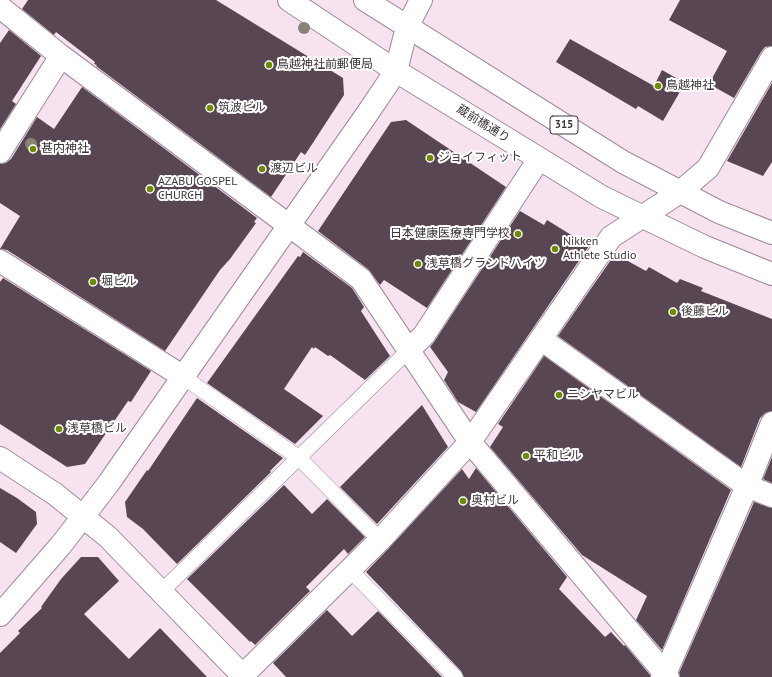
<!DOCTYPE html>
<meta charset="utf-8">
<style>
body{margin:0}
canvas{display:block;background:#f7e2ef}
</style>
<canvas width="772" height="677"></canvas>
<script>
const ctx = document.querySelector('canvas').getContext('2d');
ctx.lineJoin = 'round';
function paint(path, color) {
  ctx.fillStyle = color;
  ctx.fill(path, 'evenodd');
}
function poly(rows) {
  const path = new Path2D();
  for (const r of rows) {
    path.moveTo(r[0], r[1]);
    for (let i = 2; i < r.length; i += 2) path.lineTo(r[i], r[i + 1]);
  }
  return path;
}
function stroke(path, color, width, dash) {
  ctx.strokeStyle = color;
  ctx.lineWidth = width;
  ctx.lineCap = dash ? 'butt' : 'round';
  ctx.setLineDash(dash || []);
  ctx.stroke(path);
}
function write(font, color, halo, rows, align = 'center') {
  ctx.font = font + ' "PT Sans","Noto Sans JP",sans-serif';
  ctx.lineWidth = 4;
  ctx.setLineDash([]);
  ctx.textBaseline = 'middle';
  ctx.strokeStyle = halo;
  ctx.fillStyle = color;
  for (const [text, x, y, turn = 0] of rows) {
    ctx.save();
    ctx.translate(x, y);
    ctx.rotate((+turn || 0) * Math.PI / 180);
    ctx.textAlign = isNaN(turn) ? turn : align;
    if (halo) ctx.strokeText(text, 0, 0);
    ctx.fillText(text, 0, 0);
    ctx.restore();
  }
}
paint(poly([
 [28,0,216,0,343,78,344,95,305,155,301,152,271,197,96,66,97,65,94,64,95,62,56,32,54,35,22,9],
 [680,0,772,0,772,46,765,47,761,52,734,98,709,84,727,51,669,20],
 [9,30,41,56,12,101,16,104,0,129,0,43],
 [570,39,654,86,662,70,685,83,663,121,638,106,636,109,556,62],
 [772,83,772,162,763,176,727,161],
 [82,87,257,218,254,222,256,223,230,259,220,270,165,351,7,250,0,249,20,216,0,203,0,164,6,163,11,159,37,117,54,129],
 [406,120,506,187,427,308,384,280,380,285,368,269,318,231,391,122],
 [520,211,544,225,547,220,589,246,476,412,458,402,444,380,448,372,430,347,434,342],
 [303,252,352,288,364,307,361,311,390,356,365,380,330,355,328,356,315,347,314,349,312,347,284,389,323,416,295,444,207,383,298,256,300,257],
 [615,254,646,271,649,267,677,283,680,279,703,288,701,291,772,319,772,411,765,413,760,418,741,467,558,336],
 [3,278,151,371,131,402,128,401,85,464,67,467,0,424,0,282],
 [544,356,731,490,662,650,636,620,647,596,582,555,490,447,503,427,498,424],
 [197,398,283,458,270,471,271,472,177,564,143,529,127,517,125,502,147,470,148,471],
 [422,405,448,447,377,524,340,487],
 [772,457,772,483,763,479],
 [476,468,567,577,559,589,605,637,611,632,624,646,625,645,650,675,650,677,464,677,461,671,366,572,389,548,462,469,469,479],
 [284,485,312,514,327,499,365,537,348,554,344,549,306,587,310,591,255,645,251,641,250,642,187,579],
 [0,488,17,498,36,512,37,524,16,553,0,542],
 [754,502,772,508,772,677,680,677,679,673],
 [81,557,98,557,119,581,84,614,129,659,160,628,207,677,0,677,0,653,20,633,18,631,42,608,41,607,61,579],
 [327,610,352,636,378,611,442,677,286,677,273,663]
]), '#584752');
const service = poly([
 [182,376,299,458,380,540],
 [349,569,455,677],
 [161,592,409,350]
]);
const minor = poly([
 [0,7,61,56,361,279,470,442,668,677],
 [0,152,61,56],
 [0,261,182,376],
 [541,339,747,486,772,496],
 [409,350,424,335,539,159],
 [0,458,55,494,108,537,244,677],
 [0,615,61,545,108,484,367,114,396,71,407,27,421,0],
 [241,677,380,540,470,442,611,237,680,192,708,168,772,58],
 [662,677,665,674,747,486,772,423]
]);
const primary = poly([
 [289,0,396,71,602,197,705,247,772,274],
 [365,0,623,162,719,212,772,233]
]);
stroke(service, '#9e8b97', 16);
stroke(minor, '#9e8b97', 24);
stroke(primary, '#9e8b97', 24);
stroke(service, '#fff', 15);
stroke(minor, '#fff', 22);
stroke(primary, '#fff', 22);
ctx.fillStyle = '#878376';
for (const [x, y] of [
 [304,28],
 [31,144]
]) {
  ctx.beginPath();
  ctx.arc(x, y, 6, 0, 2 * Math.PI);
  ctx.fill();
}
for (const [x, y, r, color] of [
 [269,65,4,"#6f8b02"],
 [658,86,4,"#6f8b02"],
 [210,108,4,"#6f8b02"],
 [33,149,4,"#6f8b02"],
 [430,158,4,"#6f8b02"],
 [262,169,4,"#6f8b02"],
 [150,189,4,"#6f8b02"],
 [518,234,4,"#6f8b02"],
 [555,249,4,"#6f8b02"],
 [418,264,4,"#6f8b02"],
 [93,282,4,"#6f8b02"],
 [673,312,4,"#6f8b02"],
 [559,395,4,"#6f8b02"],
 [59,429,4,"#6f8b02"],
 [526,456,4,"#6f8b02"],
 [463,501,4,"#6f8b02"]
]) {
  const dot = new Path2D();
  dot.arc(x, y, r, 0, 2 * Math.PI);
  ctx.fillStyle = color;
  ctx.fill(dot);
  stroke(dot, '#fff', 1.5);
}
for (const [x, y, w] of [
 [564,125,28]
]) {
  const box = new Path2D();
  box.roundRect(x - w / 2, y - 9, w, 18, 3);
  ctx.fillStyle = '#fff';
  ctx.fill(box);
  stroke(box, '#3d353a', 1);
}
write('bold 11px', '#3d353a', null, [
 ["315",564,125]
]);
write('12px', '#3d353a', '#fff', [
 ["鳥越神社前郵便局",277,65],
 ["鳥越神社",666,86],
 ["筑波ビル",218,108],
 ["甚内神社",41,149],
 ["ジョイフィット",438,158],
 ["渡辺ビル",270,169],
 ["AZABU GOSPEL",158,182],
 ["CHURCH",158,196],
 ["日本健康医療専門学校",510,234,"right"],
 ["Nikken",563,242],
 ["Athlete Studio",563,256],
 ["浅草橋グランドハイツ",426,264],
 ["堀ビル",101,282],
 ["後藤ビル",681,312],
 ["ニシヤマビル",567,395],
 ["浅草橋ビル",67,429],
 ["平和ビル",534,456],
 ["奥村ビル",471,501]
], 'left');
write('12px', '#3d353a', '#fff', [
 ["蔵前橋通り",483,124,32]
]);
</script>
